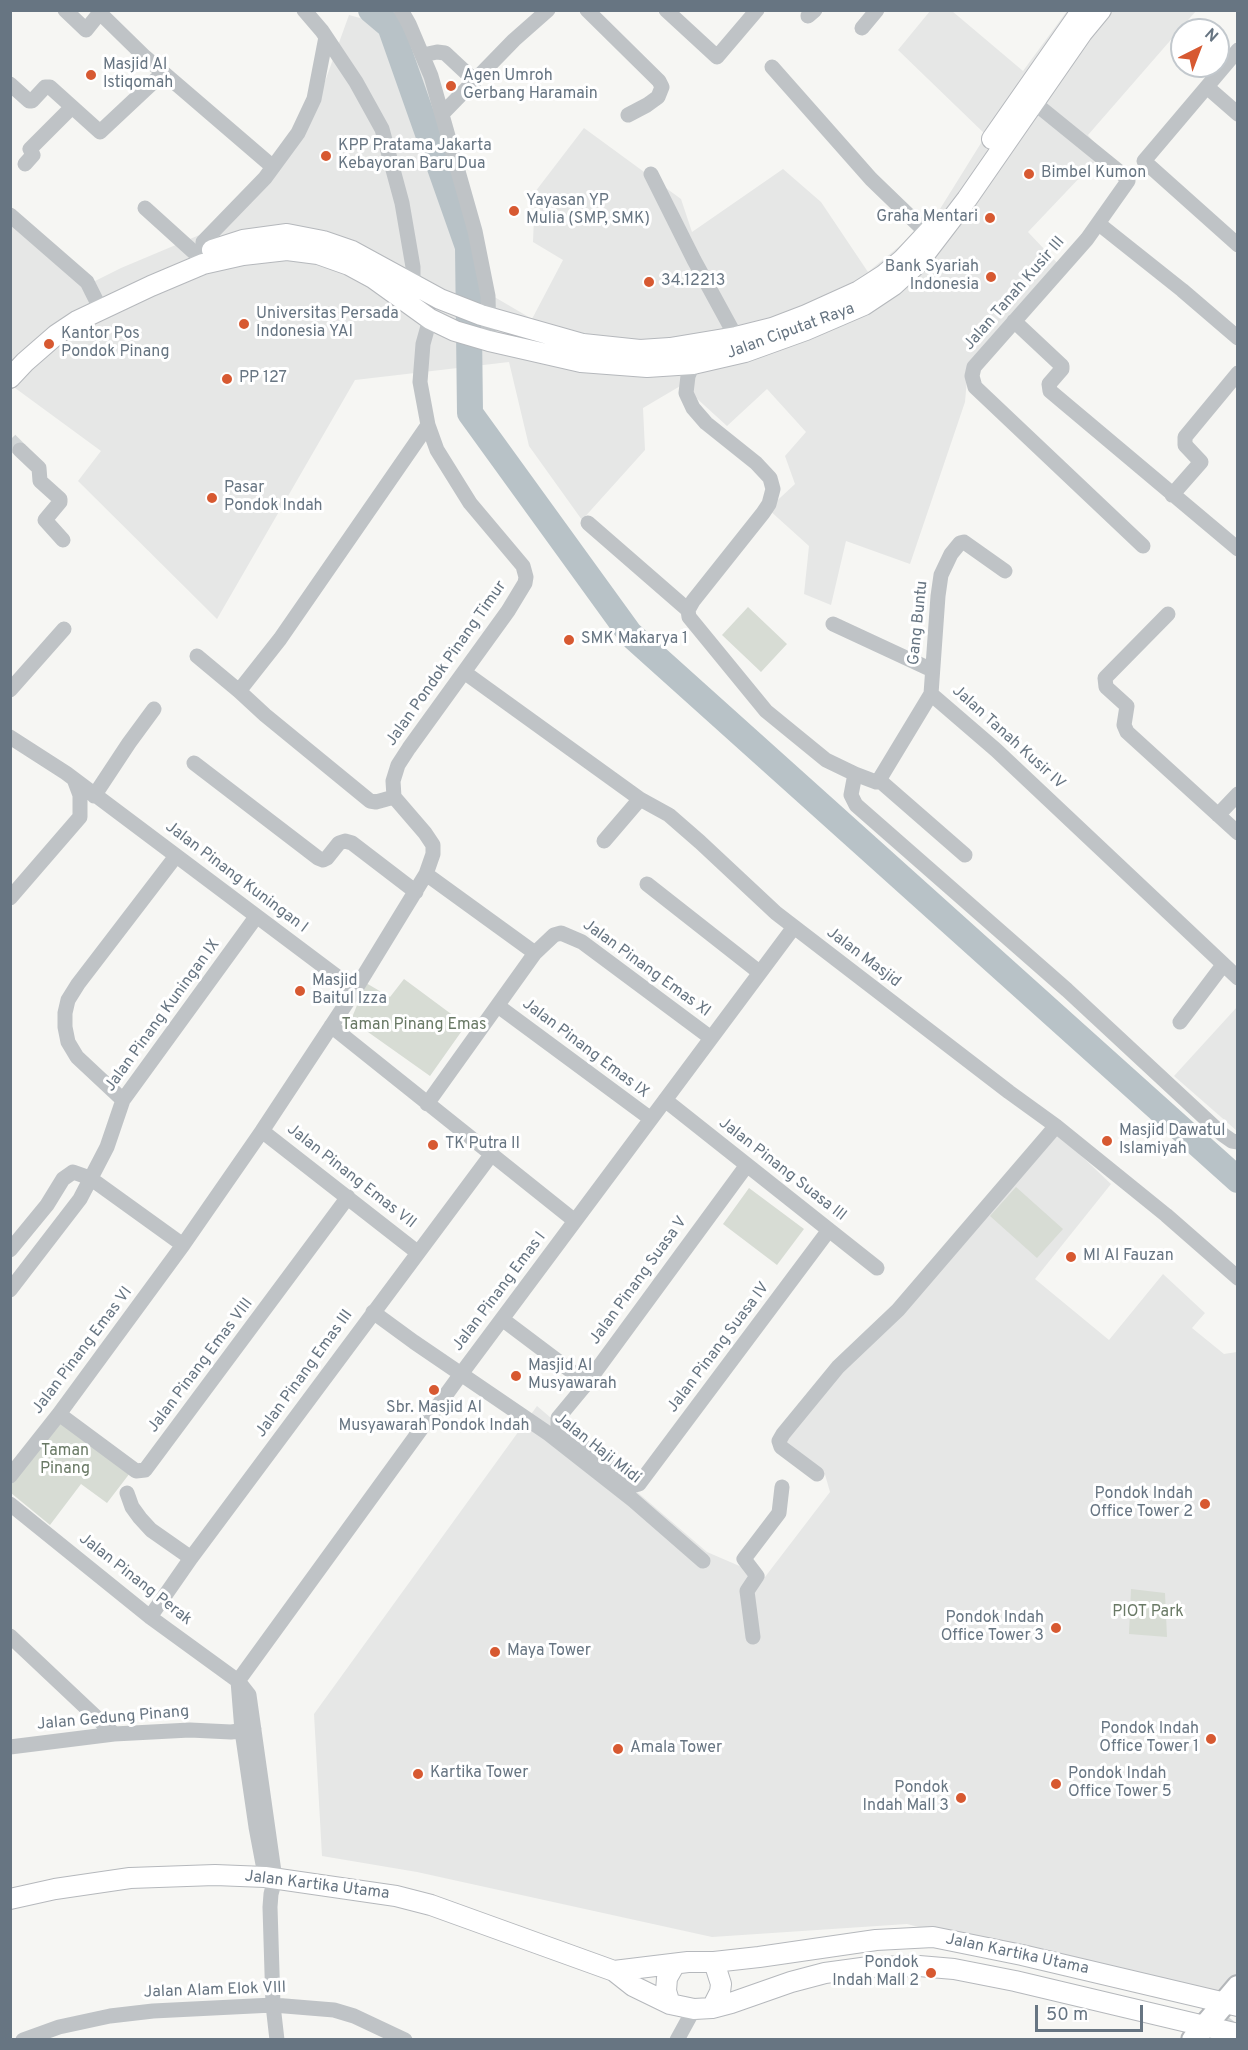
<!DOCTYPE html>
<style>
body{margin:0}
#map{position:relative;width:1248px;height:2050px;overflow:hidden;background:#f6f6f3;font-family:Overpass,sans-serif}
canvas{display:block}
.frame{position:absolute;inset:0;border:12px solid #677582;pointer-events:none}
.north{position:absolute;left:1170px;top:18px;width:60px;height:60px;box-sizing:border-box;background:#fff;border:2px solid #c2c8cd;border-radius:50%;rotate:42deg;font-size:16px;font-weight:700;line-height:24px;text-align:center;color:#677582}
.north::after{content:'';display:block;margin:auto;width:21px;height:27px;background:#d75931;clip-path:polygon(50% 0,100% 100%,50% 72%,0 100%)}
.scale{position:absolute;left:1035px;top:2005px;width:108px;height:27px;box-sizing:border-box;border:3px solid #677582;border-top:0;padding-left:8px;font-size:18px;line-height:21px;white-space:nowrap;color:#677582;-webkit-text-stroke:4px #fff;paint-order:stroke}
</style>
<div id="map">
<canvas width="1248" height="2050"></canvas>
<div class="frame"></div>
<div class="north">N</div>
<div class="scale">50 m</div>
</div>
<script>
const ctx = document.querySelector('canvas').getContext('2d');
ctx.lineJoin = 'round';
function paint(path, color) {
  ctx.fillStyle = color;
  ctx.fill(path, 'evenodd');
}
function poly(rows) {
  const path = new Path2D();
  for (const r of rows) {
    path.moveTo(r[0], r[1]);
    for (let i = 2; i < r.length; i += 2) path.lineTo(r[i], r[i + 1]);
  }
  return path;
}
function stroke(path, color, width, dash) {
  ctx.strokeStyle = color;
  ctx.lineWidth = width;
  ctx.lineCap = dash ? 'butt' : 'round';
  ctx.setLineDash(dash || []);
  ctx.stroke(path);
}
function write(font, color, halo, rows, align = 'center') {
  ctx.font = font + ' Overpass,sans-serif';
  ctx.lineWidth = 6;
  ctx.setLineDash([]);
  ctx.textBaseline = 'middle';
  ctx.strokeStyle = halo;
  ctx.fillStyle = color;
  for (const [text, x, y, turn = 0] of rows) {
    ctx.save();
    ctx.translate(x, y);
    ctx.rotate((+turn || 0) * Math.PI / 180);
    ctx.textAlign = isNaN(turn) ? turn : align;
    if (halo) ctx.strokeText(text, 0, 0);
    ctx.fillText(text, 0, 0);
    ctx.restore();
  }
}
paint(poly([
 [930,11,952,11,1023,71,1067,11,1196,11,1088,135,1103,153,1028,232,1062,268,968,368,965,402,910,564,846,541,831,605,804,594,809,546,768,509,795,484,785,456,806,432,767,389,727,426,682,385,643,408,645,450,582,520,529,446,509,362,355,380,217,619,78,481,101,451,11,385,11,208,93,282,121,268,228,223,315,109,349,15,412,32,486,292,532,319,563,260,533,242,535,192,584,128,681,199,692,232,783,169,821,202,868,272,935,217,986,135,898,50],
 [1237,1007,1237,1131,1174,1076],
 [1052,1128,1111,1184,1035,1279,1109,1340,1163,1274,1205,1313,1192,1328,1224,1354,1237,1352,1237,2008,907,1924,712,1937,417,1872,322,1856,314,1714,537,1406,707,1552,765,1577,830,1492,824,1471,782,1438]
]), '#e6e7e6');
paint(poly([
 [748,607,787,644,761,672,722,635],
 [404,979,466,1025,430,1076,351,1020,366,983,390,997],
 [1016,1187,1063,1229,1037,1258,990,1216],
 [749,1188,804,1229,777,1265,723,1224],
 [60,1421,130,1473,107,1503,81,1484,50,1525,11,1493,10,1484],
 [1131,1589,1165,1593,1167,1637,1129,1634]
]), '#d7dcd4');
stroke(poly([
 [371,10,390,26,468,247,470,413,630,634,1238,1180]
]), '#b8c2c7', 26);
stroke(poly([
 [10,440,20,450]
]), '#d2d6d7', 15, [15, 8]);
stroke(poly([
 [1222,2040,1238,2020]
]), '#d2d6d7', 22, [22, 11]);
const major = poly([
 [992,139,1082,10],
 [212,250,243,240,287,234,323,241,352,251,440,299,481,315,583,344,640,350,670,348,736,337,772,328,806,315,859,291,884,275,902,260,930,230],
 [10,378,25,362,56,335,77,321,151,286,203,264,243,255,287,250,318,254,349,265,373,278,430,319,455,331,489,341,581,362,647,367,693,364,745,352,806,330,864,305,894,285,918,263,967,199,1082,33,1101,10],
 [10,1899,55,1889,130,1878,215,1875,265,1877,396,1896,431,1905,614,1971,633,1986,670,2004,694,2009,712,2008,731,2003,791,1982,825,1973,869,1967,919,1966,954,1969,1015,1981,1238,2034],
 [614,1971,688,1962,714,1962,759,1957,876,1940,933,1937,1022,1955,1238,2006],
 [670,2004,666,1991,667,1978,675,1964],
 [712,2008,720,1992,721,1984,714,1962]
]);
const highway = poly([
 [1193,2040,1238,1987]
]);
stroke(major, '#b5b8bc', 22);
stroke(highway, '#b4b7ba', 26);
stroke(poly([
 [65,10,86,30,102,10],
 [304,10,322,31,356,82,382,129,402,203,413,267,413,284],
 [401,10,409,24,431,76,475,231,488,296,489,341],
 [587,10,659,81,662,87,658,97,647,105,628,115],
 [666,10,717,57,757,10],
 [100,13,145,57,273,167],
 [808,16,815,10],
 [862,28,877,10],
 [1238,50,1144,161,1238,245],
 [423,55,437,52,445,53,475,81],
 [772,67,871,179,927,233],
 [10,84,29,101,32,101,45,87,50,87,100,132,163,73],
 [1207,87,1238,114],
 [1026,96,1127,178,1128,181,1087,239,974,367,972,376,975,387,1143,546],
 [443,113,514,40,548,10],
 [25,164,33,155,30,149,72,107],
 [651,174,694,260,736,337],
 [145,208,197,255],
 [10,215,87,282,101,310],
 [1099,224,1182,290,1238,338],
 [204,253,203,242,265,178,298,133,314,99,326,37],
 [1014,321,1062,366,1062,369,1049,384,1050,391,1238,549],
 [693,364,688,376,686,393,693,408,706,423,756,463,770,478,773,489,769,504,763,513,693,601,688,610,689,617,766,711,826,760,855,774,876,782,879,780,931,694,996,750,1238,978],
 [20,450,39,468,40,481,60,499,60,502,45,520,63,540],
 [1172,495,1201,462,1185,445,1185,437,1238,373],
 [588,523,688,610],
 [1168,614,1105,678,1106,687,1127,706,1124,725,1127,732,1238,833],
 [833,624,932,670],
 [197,656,239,691,265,715,370,801,376,802,394,797],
 [464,672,640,799,669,815,700,842,776,913,1009,1092,1056,1126,1166,1215,1238,1278],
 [10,690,64,629],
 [239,691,280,639,428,425],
 [931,694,938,596,941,575,951,554,960,543,964,542,1005,571],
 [10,737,66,773,355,990],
 [194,763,318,858,323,860,327,858,339,843,345,841,352,843,416,892],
 [855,774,851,795,856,805,1067,990,1222,1134,1232,1141,1238,1142],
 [879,780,965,855],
 [94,796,129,743,154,709],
 [1218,815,1238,794],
 [604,841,640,799],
 [426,874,535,953],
 [647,884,759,972],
 [10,898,80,817,80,795,74,779],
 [498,1006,651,1119],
 [1180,1022,1223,965],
 [331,1026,575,1221],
 [123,1100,77,1057,68,1042,65,1027,65,1013,68,1000,78,984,176,856],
 [665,1100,877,1268],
 [427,1104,535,953,554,935,561,933,582,942,711,1038],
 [262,1131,417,1252],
 [747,1165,587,1383,558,1418,558,1427,635,1485,639,1484,829,1230],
 [10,1250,47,1205,63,1179,73,1172,90,1178,183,1245],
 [10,1290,80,1199,107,1147,123,1100,256,917],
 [373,1312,414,1342,549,1434,633,1500,703,1561],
 [502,1319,587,1383],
 [59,1414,136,1471,145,1470,348,1197],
 [817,1474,781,1447,779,1441,783,1434,838,1367,898,1310,1056,1126],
 [10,1476,59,1414,183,1245,262,1131,355,990,426,874,433,854,433,845,425,833,394,797,393,781,398,765,409,748,508,611,525,583,526,577,523,566,470,503,437,450,428,425,420,382,423,344,430,319],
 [127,1493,132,1507,140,1518,151,1530,191,1558],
 [10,1504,150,1617,238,1681,249,1695,275,1879,271,1894,270,1907,273,2005,277,2040],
 [150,1617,191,1558,491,1155],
 [10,1636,114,1734],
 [753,1637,747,1591,757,1576,744,1559,779,1513,782,1487],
 [238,1681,461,1374,794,927],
 [238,1681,242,1731,256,1827,266,1880],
 [10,1747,114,1734,190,1730,231,1732,254,1729],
 [23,2040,59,2027,110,2016,153,2011,273,2005,334,2010,354,2016,405,2040],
 [677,2040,694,2009]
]), '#bfc3c6', 15);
stroke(major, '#fff', 20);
stroke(highway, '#fff', 22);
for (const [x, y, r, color] of [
 [91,75,6,"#d75931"],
 [451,86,6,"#d75931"],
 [326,156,6,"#d75931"],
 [1029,174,6,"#d75931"],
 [514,211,6,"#d75931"],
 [990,218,6,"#d75931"],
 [991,277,6,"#d75931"],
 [649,282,6,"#d75931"],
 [244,324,6,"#d75931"],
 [49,344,6,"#d75931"],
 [227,379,6,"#d75931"],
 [212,498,6,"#d75931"],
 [569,640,6,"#d75931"],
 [300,991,6,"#d75931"],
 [1107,1141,6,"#d75931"],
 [433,1145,6,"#d75931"],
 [1071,1257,6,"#d75931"],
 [516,1376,6,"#d75931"],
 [434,1390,6,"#d75931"],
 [1205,1504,6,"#d75931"],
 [1056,1628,6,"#d75931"],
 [495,1652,6,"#d75931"],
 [1211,1739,6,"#d75931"],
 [618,1749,6,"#d75931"],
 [418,1774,6,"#d75931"],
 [1056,1784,6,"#d75931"],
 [961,1798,6,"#d75931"],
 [931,1973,6,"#d75931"]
]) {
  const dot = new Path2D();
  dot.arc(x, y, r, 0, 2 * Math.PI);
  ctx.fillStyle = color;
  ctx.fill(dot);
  stroke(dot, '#fff', 2);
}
write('16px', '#677582', '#fff', [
 ["Masjid Al",103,66],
 ["Istiqomah",103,84],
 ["Agen Umroh",463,77],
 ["Gerbang Haramain",463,95],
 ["KPP Pratama Jakarta",338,147],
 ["Kebayoran Baru Dua",338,165],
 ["Bimbel Kumon",1041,174],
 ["Yayasan YP",526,202],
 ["Mulia (SMP, SMK)",526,220],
 ["Graha Mentari",978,218,"right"],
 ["Bank Syariah",979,268,"right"],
 ["Indonesia",979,286,"right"],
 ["34.12213",661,282],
 ["Universitas Persada",256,315],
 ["Indonesia YAI",256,333],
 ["Kantor Pos",61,335],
 ["Pondok Pinang",61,353],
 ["PP 127",239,379],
 ["Pasar",224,489],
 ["Pondok Indah",224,507],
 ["SMK Makarya 1",581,640],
 ["Masjid",312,982],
 ["Baitul Izza",312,1000],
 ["Masjid Dawatul",1119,1132],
 ["Islamiyah",1119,1150],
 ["TK Putra II",445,1145],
 ["MI Al Fauzan",1083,1257],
 ["Masjid Al",528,1367],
 ["Musyawarah",528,1385],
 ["Sbr. Masjid Al",434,1409,"center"],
 ["Musyawarah Pondok Indah",434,1427,"center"],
 ["Pondok Indah",1193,1495,"right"],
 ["Office Tower 2",1193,1513,"right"],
 ["Pondok Indah",1044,1619,"right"],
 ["Office Tower 3",1044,1637,"right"],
 ["Maya Tower",507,1652],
 ["Pondok Indah",1199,1730,"right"],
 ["Office Tower 1",1199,1748,"right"],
 ["Amala Tower",630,1749],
 ["Kartika Tower",430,1774],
 ["Pondok Indah",1068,1775],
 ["Office Tower 5",1068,1793],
 ["Pondok",949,1789,"right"],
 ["Indah Mall 3",949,1807,"right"],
 ["Pondok",919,1964,"right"],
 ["Indah Mall 2",919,1982,"right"]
], 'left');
write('16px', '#677582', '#fff', [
 ["Jalan Tanah Kusir III",1015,294,-49],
 ["Jalan Ciputat Raya",791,332,-20],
 ["Gang Buntu",919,623,-84],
 ["Jalan Pondok Pinang Timur",447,664,-55],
 ["Jalan Tanah Kusir IV",1008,738,42],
 ["Jalan Pinang Kuningan I",236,878,37],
 ["Jalan Masjid",863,958,37],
 ["Jalan Pinang Emas XI",646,969,36],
 ["Jalan Pinang Kuningan IX",163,1016,-54],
 ["Jalan Pinang Emas IX",585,1049,37],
 ["Jalan Pinang Suasa III",782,1170,38],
 ["Jalan Pinang Emas VII",351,1177,38],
 ["Jalan Pinang Suasa V",639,1281,-54],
 ["Jalan Pinang Emas I",500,1292,-53],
 ["Jalan Pinang Suasa IV",719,1348,-53],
 ["Jalan Pinang Emas VI",83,1351,-53],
 ["Jalan Pinang Emas VIII",201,1366,-53],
 ["Jalan Pinang Emas III",305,1374,-54],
 ["Jalan Haji Midi",597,1449,38],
 ["Jalan Pinang Perak",135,1580,38],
 ["Jalan Gedung Pinang",113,1719,-5],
 ["Jalan Kartika Utama",317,1886,7],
 ["Jalan Kartika Utama",1017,1955,12],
 ["Jalan Alam Elok VIII",215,1991,-2]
]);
write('16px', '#697965', '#fff', [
 ["Taman Pinang Emas",414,1026],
 ["Taman",65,1452],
 ["Pinang",65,1470],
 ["PIOT Park",1148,1613]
]);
</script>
